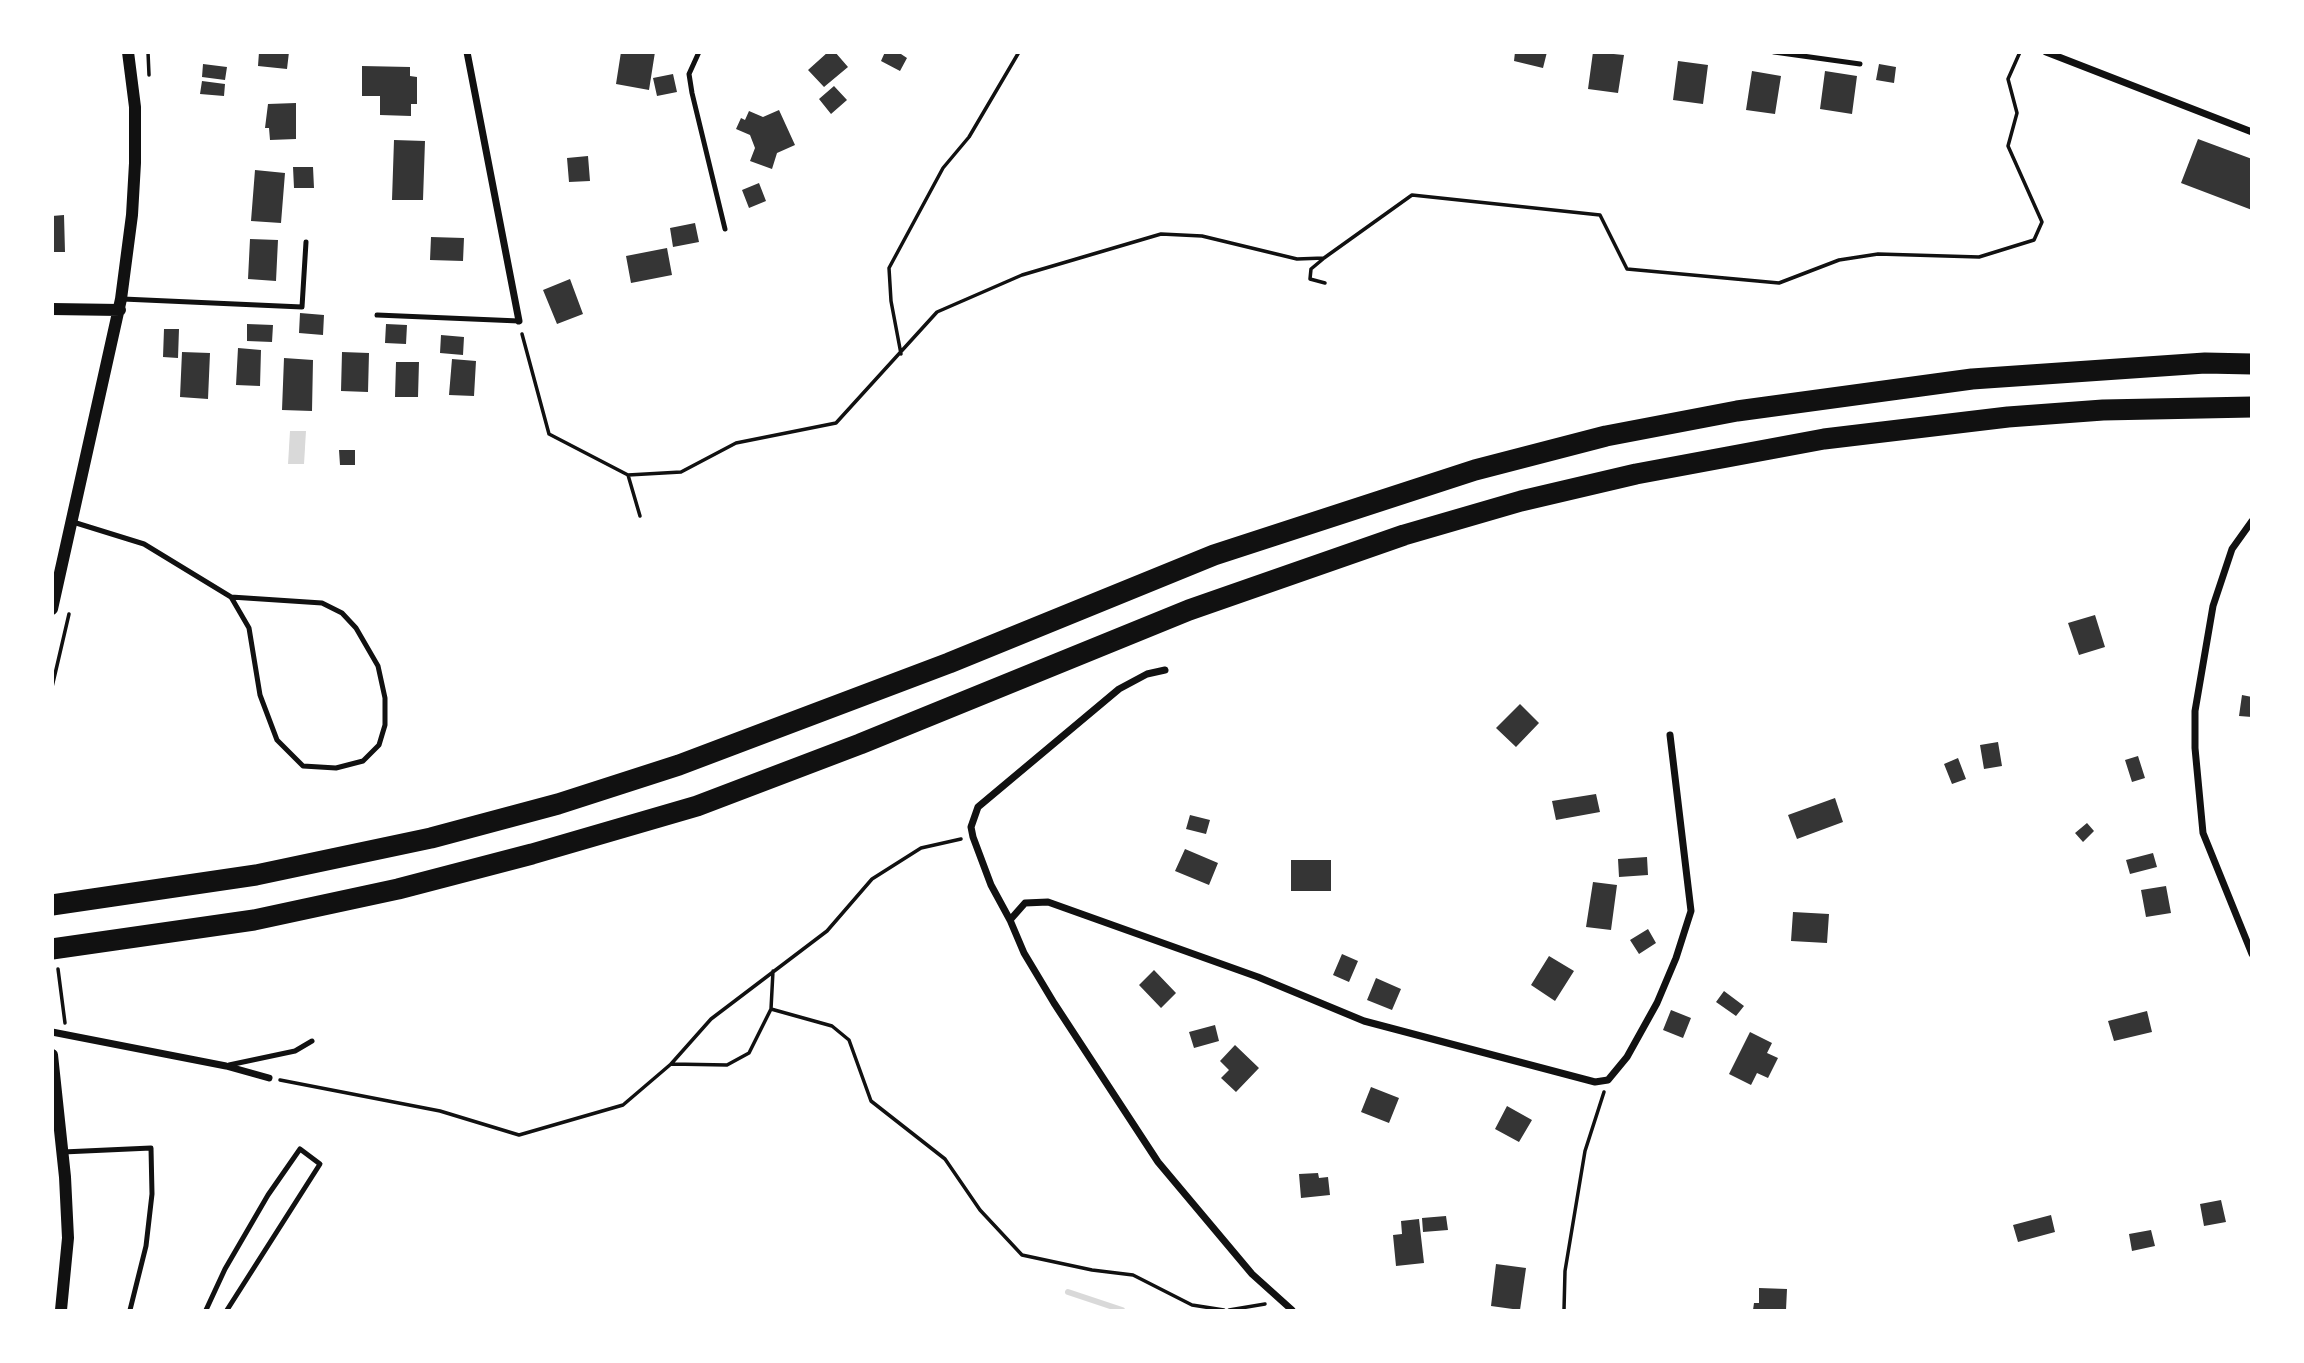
<!DOCTYPE html>
<style>
body{margin:0}
#map{position:relative;width:2304px;height:1363px;overflow:hidden;background:#fff;font-family:"Source Serif 4",serif}
canvas{display:block}
.frame{position:absolute;inset:0;border:54px solid #fff;pointer-events:none}
</style>
<div id="map">
<canvas width="2304" height="1363"></canvas>
<div class="frame"></div>
</div>
<script>
const ctx = document.querySelector('canvas').getContext('2d');
ctx.lineJoin = 'round';
function paint(path, color) {
  ctx.fillStyle = color;
  ctx.fill(path, 'evenodd');
}
function poly(rows) {
  const path = new Path2D();
  for (const r of rows) {
    path.moveTo(r[0], r[1]);
    for (let i = 2; i < r.length; i += 2) path.lineTo(r[i], r[i + 1]);
  }
  return path;
}
function stroke(path, color, width, dash) {
  ctx.strokeStyle = color;
  ctx.lineWidth = width;
  ctx.lineCap = dash ? 'butt' : 'round';
  ctx.setLineDash(dash || []);
  ctx.stroke(path);
}
paint(poly([
 [290,431,306,431,304,464,288,464]
]), '#d9d9d9');
stroke(poly([
 [1068,1292,1122,1310]
]), '#d9d9d9', 6);
paint(poly([
 [259,52,289,52,287,69,258,66],
 [621,52,655,52,649,90,616,84],
 [828,52,835,52,848,67,824,87,808,70],
 [885,52,898,52,907,58,900,71,881,61],
 [1515,52,1547,52,1543,68,1514,61],
 [1593,52,1624,55,1618,93,1588,89],
 [1678,61,1708,65,1703,104,1673,100],
 [203,64,227,67,225,80,202,77],
 [1879,64,1896,67,1894,83,1876,80],
 [362,66,410,67,410,76,417,77,417,104,411,104,411,116,380,115,380,96,362,96],
 [1752,71,1781,76,1775,114,1746,110],
 [1825,71,1857,76,1852,114,1820,109],
 [673,74,677,92,657,96,653,78],
 [202,81,225,84,224,96,200,94],
 [834,86,847,100,831,114,819,99],
 [296,103,296,139,270,140,269,128,265,128,268,104],
 [779,110,795,145,777,153,772,169,750,161,755,148,750,135,736,129,741,118,745,120,749,111,763,117],
 [2198,139,2252,159,2252,210,2181,183],
 [394,140,425,141,423,200,392,200],
 [588,156,590,181,569,182,567,158],
 [293,167,313,167,314,188,294,188],
 [255,170,285,173,281,223,251,221],
 [759,183,766,201,749,208,742,190],
 [64,215,65,252,52,252,52,216],
 [695,223,699,242,673,247,670,228],
 [431,237,464,238,463,261,430,260],
 [250,239,278,240,276,281,248,279],
 [667,248,672,275,631,283,626,256],
 [570,279,583,314,557,324,543,290],
 [300,313,324,315,323,335,299,333],
 [247,324,273,325,272,342,247,341],
 [386,324,407,325,406,344,385,343],
 [164,329,179,329,178,358,163,357],
 [441,335,464,337,463,355,440,353],
 [238,348,261,350,260,386,236,385],
 [182,352,210,353,208,399,180,397],
 [342,352,369,353,368,392,341,391],
 [284,358,313,360,312,411,282,410],
 [452,359,476,361,474,396,449,395],
 [396,362,419,362,418,397,395,397],
 [339,450,355,450,355,465,340,465],
 [2095,615,2105,647,2079,655,2068,623],
 [2242,695,2252,697,2252,717,2239,716],
 [1520,704,1539,723,1516,747,1496,728],
 [1998,742,2002,766,1984,769,1980,745],
 [2138,756,2145,778,2132,782,2125,760],
 [1958,758,1966,779,1952,784,1944,764],
 [1596,794,1600,812,1556,820,1552,801],
 [1835,798,1843,822,1797,839,1788,815],
 [1190,815,1210,820,1206,834,1186,829],
 [2087,823,2094,831,2083,842,2075,833],
 [1185,849,1218,863,1209,885,1175,871],
 [2153,853,2157,867,2130,874,2126,860],
 [1647,857,1648,875,1619,877,1618,859],
 [1291,860,1331,860,1331,891,1291,891],
 [1593,882,1617,885,1611,930,1586,927],
 [2166,886,2171,913,2146,917,2141,890],
 [1793,912,1829,914,1827,943,1791,941],
 [1648,929,1656,943,1639,954,1630,940],
 [1342,954,1358,961,1349,982,1333,975],
 [1549,956,1574,971,1555,1001,1531,985],
 [1154,970,1176,993,1161,1008,1139,985],
 [1376,978,1401,989,1392,1010,1367,1000],
 [1724,991,1744,1006,1736,1016,1716,1002],
 [1671,1010,1691,1018,1683,1038,1663,1030],
 [2147,1011,2152,1032,2114,1041,2108,1021],
 [1215,1025,1219,1041,1194,1048,1189,1032],
 [1750,1032,1772,1043,1767,1053,1778,1058,1768,1078,1757,1073,1751,1085,1729,1074],
 [1235,1045,1259,1068,1236,1092,1221,1078,1229,1070,1220,1061],
 [1371,1087,1399,1098,1389,1123,1361,1112],
 [1507,1106,1532,1120,1519,1142,1495,1129],
 [1318,1173,1319,1178,1328,1177,1330,1195,1301,1198,1299,1174],
 [2221,1200,2226,1222,2204,1226,2200,1204],
 [2051,1215,2055,1232,2018,1242,2013,1225],
 [1446,1216,1448,1230,1423,1232,1422,1218],
 [1419,1219,1424,1263,1396,1266,1393,1235,1402,1234,1401,1221],
 [2151,1230,2155,1246,2132,1251,2129,1234],
 [1496,1264,1526,1268,1520,1310,1491,1306],
 [1759,1288,1787,1289,1786,1310,1753,1310,1754,1303,1759,1303]
]), '#353535');
stroke(poly([
 [148,52,149,75],
 [1323,259,1311,269,1310,279,1325,283],
 [522,334,549,434,628,475,681,472,736,443,836,423,937,312,1022,275,1161,234,1202,236,1297,259,1324,258,1412,195,1600,215,1627,269,1779,283,1839,260,1878,254,1979,257,2034,240,2042,222,2008,146,2017,113,2008,79,2020,52],
 [901,354,891,301,889,268,943,168,969,137,1019,52],
 [628,475,640,516],
 [52,687,69,614],
 [58,969,65,1023],
 [771,1009,832,1026,849,1040,871,1101,945,1159,980,1210,1022,1255,1092,1270,1133,1275,1192,1305,1224,1310],
 [671,1064,727,1065,749,1053,771,1009,773,971],
 [280,1080,440,1111,519,1135,623,1105,671,1064,711,1019,827,931,872,879,921,848,961,839],
 [1229,1310,1265,1304],
 [1564,1310,1565,1271,1585,1151,1604,1092]
]), '#111', 3.5);
stroke(poly([
 [699,52,689,74,692,93,725,229],
 [1774,52,1860,64],
 [123,299,302,307,306,242],
 [377,315,519,321],
 [73,522,144,544,231,597,249,628,260,695,277,740,303,766,336,768,363,761,379,745,385,725,385,698,378,666,356,628,342,613,322,603,231,597],
 [229,1065,295,1051,312,1041],
 [63,1152,151,1148,152,1194,146,1246,130,1310],
 [206,1310,225,1269,268,1195,300,1149,320,1164,227,1310]
]), '#111', 5);
stroke(poly([
 [467,52,519,321],
 [2046,52,2252,132],
 [2252,521,2232,549,2213,606,2195,711,2195,748,2203,833,2252,954],
 [1010,920,991,885,973,837,971,827,978,807,1119,689,1147,674,1165,670],
 [52,1032,226,1066,269,1078],
 [1292,1310,1252,1274,1158,1162,1054,1003,1024,953,1010,920,1025,903,1048,902,1258,977,1364,1021,1595,1082,1608,1080,1627,1057,1657,1003,1676,958,1691,911,1670,735]
]), '#111', 7);
stroke(poly([
 [52,309,120,310],
 [52,609,121,299,132,215,135,163,135,107,128,52],
 [52,1055,65,1177,68,1238,61,1310]
]), '#111', 12);
stroke(poly([
 [52,905,256,875,431,838,558,804,679,765,949,663,1214,555,1475,470,1606,436,1737,411,1972,379,2205,363,2252,364],
 [52,949,254,920,398,889,532,854,697,806,860,744,1189,610,1404,535,1521,501,1636,474,1824,439,2008,417,2103,410,2252,407]
]), '#111', 21);
</script>
